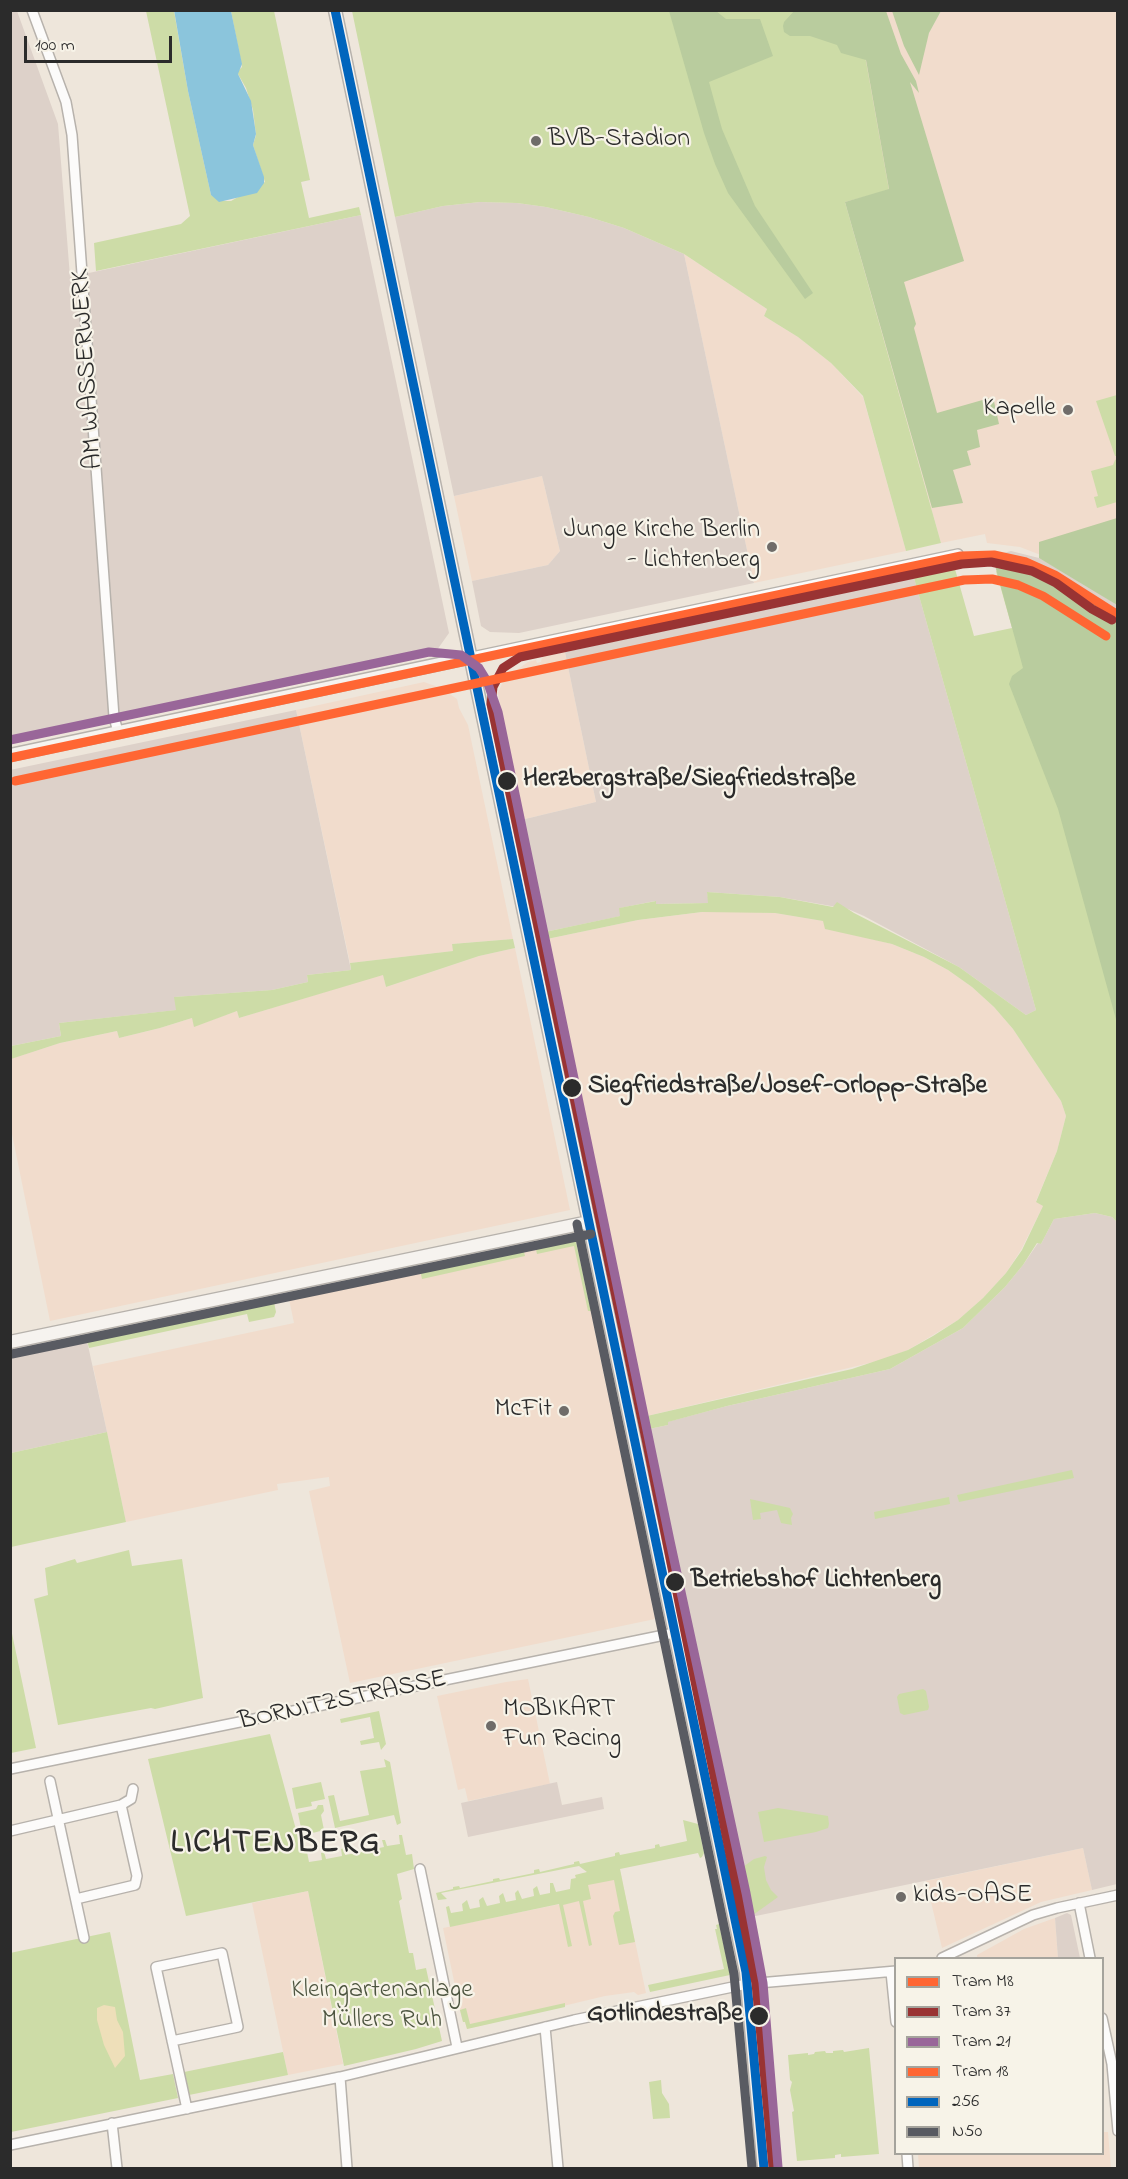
<!DOCTYPE html>
<meta charset="utf-8">
<style>
body{margin:0}
#map{position:relative;width:1128px;height:2179px;overflow:hidden;background:#eee6db;font-family:"Indie Flower",sans-serif}
canvas{display:block}
.frame{position:absolute;inset:0;border:12px solid #2b2b2b;pointer-events:none}
.legend{position:absolute;left:894px;top:1957px;width:210px;height:198px;box-sizing:border-box;background:#f7f3e8;border:2px solid #a5a39c;margin:0;padding:8px 10px;list-style:none;font-size:18px;color:#2b2b2b}
.legend li{display:flex;align-items:center;gap:12px;height:30px}
.legend b{width:30px;border:2px solid #a5a39c}
.scale{position:absolute;left:24px;top:36px;width:148px;height:27px;box-sizing:border-box;border:3px solid #2b2b2b;border-top:0;padding-left:8px;font-size:18px;line-height:21px;white-space:nowrap;color:#2b2b2b;-webkit-text-stroke:4px #f7f3e8;paint-order:stroke}
</style>
<div id="map">
<canvas width="1128" height="2179"></canvas>
<div class="frame"></div>
<ul class="legend">
<li><b style="height:8px;background:#f63"></b>Tram M8</li>
<li><b style="height:8px;background:#933"></b>Tram 37</li>
<li><b style="height:8px;background:#969"></b>Tram 21</li>
<li><b style="height:8px;background:#f63"></b>Tram 18</li>
<li><b style="height:8px;background:#0065bd"></b>256</li>
<li><b style="height:8px;background:#595b62"></b>N50</li>
</ul>
<div class="scale">100 m</div>
</div>
<script>
const ctx = document.querySelector('canvas').getContext('2d');
ctx.lineJoin = 'round';
function paint(path, color) {
  ctx.fillStyle = color;
  ctx.fill(path, 'evenodd');
}
function poly(rows) {
  const path = new Path2D();
  for (const r of rows) {
    path.moveTo(r[0], r[1]);
    for (let i = 2; i < r.length; i += 2) path.lineTo(r[i], r[i + 1]);
  }
  return path;
}
function stroke(path, color, width, dash) {
  ctx.strokeStyle = color;
  ctx.lineWidth = width;
  ctx.lineCap = dash ? 'butt' : 'round';
  ctx.setLineDash(dash || []);
  ctx.stroke(path);
}
function write(font, color, halo, rows, align = 'center') {
  ctx.font = font + ' "Indie Flower",sans-serif';
  ctx.lineWidth = 4.5;
  ctx.setLineDash([]);
  ctx.textBaseline = 'middle';
  ctx.strokeStyle = halo;
  ctx.fillStyle = color;
  for (const [text, x, y, turn = 0] of rows) {
    ctx.save();
    ctx.translate(x, y);
    ctx.rotate((+turn || 0) * Math.PI / 180);
    ctx.textAlign = isNaN(turn) ? turn : align;
    if (halo) ctx.strokeText(text, 0, 0);
    ctx.fillText(text, 0, 0);
    ctx.restore();
  }
}
paint(poly([
 [857,11,916,11,924,50,929,33,941,11,1117,11,1117,602,1046,557,1020,547,987,543,985,534,941,543,845,202],
 [684,254,767,309,764,316,798,337,831,363,863,397,906,551,754,583],
 [542,476,560,551,548,565,472,581,454,496],
 [565,652,596,802,521,820,501,724,503,722,498,693,502,684,511,674,528,662,536,660,537,663,541,662,542,657],
 [424,682,441,688,457,699,459,708,468,725,513,939,452,944,454,951,350,963,296,710],
 [738,911,775,913,823,921,860,936,892,944,924,957,948,970,972,987,994,1007,1013,1029,1061,1101,1066,1116,1057,1151,1036,1201,1043,1206,1021,1250,1006,1273,983,1298,958,1320,908,1350,882,1360,647,1416,547,939,638,920,702,912],
 [515,948,570,1210,50,1321,11,1129,10,1059,60,1043,117,1031,119,1038,160,1028,192,1018,195,1026,237,1011,239,1018,383,974,386,987,479,956],
 [575,1237,655,1619,350,1683,309,1491,330,1486,329,1477,277,1484,278,1490,126,1522,93,1366,294,1323,289,1299],
 [528,1679,550,1784,468,1801,465,1788,458,1790,437,1696,506,1682],
 [1083,1848,1092,1890,1041,1902,942,1948,926,1881],
 [619,1866,646,1993,638,1995,634,1992,605,1996,467,2029,465,2022,463,2022,460,2010,443,1928,580,1900,575,1875],
 [308,1891,343,2064,288,2075,252,1903],
 [1055,1918,1058,1958,977,1958,977,1955,1024,1929],
 [1103,2132,1108,2132,1111,2168,919,2168,918,2154,1102,2154]
]), '#f1dccc');
paint(poly([
 [10,11,17,11,58,124,70,277,361,215,449,633,437,650,11,740],
 [480,202,517,203,546,207,589,217,624,228,684,254,754,583,519,633,490,632,481,626,472,581,548,565,560,551,542,476,454,496,395,217,443,206],
 [1011,551,1039,558,1075,578,1117,605,1117,618,1040,571,1008,561,994,558,993,561,985,558],
 [914,578,1036,1010,1026,1015,959,967,864,916,848,909,780,897,707,892,709,903,656,904,655,901,620,908,621,916,545,932,521,820,596,802,565,652],
 [296,710,351,970,307,975,308,982,272,990,175,997,177,1010,59,1023,61,1036,11,1046,10,770],
 [1095,1213,1112,1217,1117,1222,1117,1884,1092,1890,1083,1848,751,1917,713,1750,713,1744,717,1742,649,1429,668,1425,667,1422,727,1406,890,1369,963,1328,1005,1287,1023,1265,1038,1243,1041,1244,1054,1219],
 [87,1341,107,1432,11,1453,10,1357],
 [557,1782,562,1805,602,1797,604,1809,468,1837,461,1803],
 [1067,1913,1071,1915,1080,1958,1058,1958,1055,1918]
]), '#ddd1c9');
paint(poly([
 [146,11,174,11,188,91,211,195,221,201,231,201,265,182,253,145,256,135,253,110,246,88,238,74,238,71,242,67,231,11,274,11,310,180,301,182,309,218,359,207,361,215,96,271,94,243,181,224,190,216],
 [352,11,857,11,889,190,845,202,941,543,906,551,863,396,831,363,798,337,764,316,767,309,684,254,624,228,589,217,546,207,517,203,480,202,443,206,395,217],
 [1117,395,1118,456,1115,456,1096,401],
 [1117,459,1117,502,1097,508,1094,497,1098,496,1091,471,1113,465,1115,460],
 [955,569,974,636,1012,628,996,571,1117,633,1117,1222,1112,1217,1095,1213,1054,1219,1041,1244,1037,1243,1023,1265,1005,1287,963,1328,890,1369,727,1406,668,1422,668,1425,649,1429,647,1416,852,1369,908,1350,933,1336,958,1320,983,1298,1006,1273,1022,1250,1043,1206,1036,1202,1057,1151,1066,1116,1061,1101,1013,1029,994,1007,972,987,948,970,924,957,892,944,825,929,823,921,775,913,702,912,638,920,547,939,545,932,620,916,619,908,656,901,656,904,708,903,707,892,780,897,833,907,837,902,854,913,959,967,1026,1015,1036,1010,914,578],
 [513,939,515,948,479,956,386,987,383,975,239,1018,237,1011,194,1027,192,1018,160,1028,119,1038,117,1031,60,1043,11,1059,11,1046,61,1036,59,1023,176,1010,174,997,272,990,308,982,307,975,351,970,350,963,453,951,452,944],
 [575,1237,591,1311,588,1311,574,1246,537,1254,535,1245],
 [523,1248,525,1256,422,1279,420,1270],
 [274,1302,276,1312,274,1317,249,1322,247,1314,89,1348,87,1341],
 [107,1432,126,1522,11,1547,11,1453],
 [1072,1470,1074,1478,959,1502,957,1495],
 [949,1497,950,1504,875,1519,874,1512],
 [750,1499,790,1508,793,1514,791,1518,792,1525,781,1523,777,1510,760,1513,761,1519,753,1520],
 [129,1550,132,1566,182,1559,203,1698,155,1709,151,1708,58,1725,34,1599,48,1595,45,1568,75,1559,77,1563],
 [10,1624,36,1748,11,1753,10,1753],
 [923,1689,926,1691,929,1707,928,1710,904,1715,900,1713,897,1697,899,1694],
 [379,1711,386,1744,381,1750,379,1742,361,1745,360,1741,374,1738,370,1717,341,1723,340,1719],
 [270,1734,298,1837,304,1837,309,1862,322,1860,321,1853,324,1852,326,1859,342,1856,341,1849,344,1848,345,1855,362,1852,361,1844,363,1844,365,1851,384,1847,382,1840,385,1840,387,1846,400,1844,399,1835,402,1835,406,1855,412,1854,414,1869,397,1874,402,1899,399,1901,409,1953,413,1953,416,1970,426,1968,442,2041,416,2049,344,2066,308,1891,186,1916,148,1759],
 [384,1759,390,1762,401,1823,397,1825,394,1815,335,1828,328,1796,334,1795,340,1821,369,1815,360,1771,386,1767],
 [321,1782,325,1799,311,1802,312,1806,296,1809,292,1788],
 [318,1805,323,1805,324,1811,321,1815,324,1830,309,1834,301,1828,298,1813,316,1809],
 [778,1808,828,1816,829,1824,828,1828,816,1832,764,1842,758,1812],
 [683,1820,698,1824,704,1853,702,1857,700,1858,698,1853,620,1869,635,1942,619,1945,613,1916,615,1912,620,1911,614,1880,588,1885,591,1899,583,1901,592,1945,589,1946,579,1901,563,1905,572,1946,568,1947,559,1904,450,1927,446,1907,449,1906,451,1913,463,1911,462,1904,467,1900,470,1909,480,1907,479,1900,483,1897,487,1906,500,1903,499,1896,503,1893,506,1902,516,1900,515,1893,518,1890,522,1899,534,1896,533,1889,537,1886,540,1895,550,1893,550,1883,553,1883,556,1892,570,1889,571,1879,576,1878,575,1875,587,1872,579,1866,441,1893,447,1899,438,1900,436,1893,453,1889,453,1887,459,1886,460,1888,493,1881,493,1879,499,1878,500,1880,534,1873,534,1870,539,1869,540,1872,574,1864,574,1862,579,1861,580,1864,615,1856,615,1853,619,1852,620,1855,655,1848,655,1845,659,1844,660,1847,687,1841],
 [765,1856,767,1857,764,1867,766,1880,771,1890,778,1897,753,1915,743,1867,754,1859],
 [719,1924,730,1975,650,1992,648,1985,724,1969,715,1929,717,1929,716,1925],
 [110,1932,140,2080,173,2074,178,2098,11,2132,10,1953],
 [565,2003,565,2007,467,2029,465,2022,463,2022,460,2010,466,2008,470,2024],
 [869,2048,879,2154,841,2157,841,2154,835,2155,835,2158,797,2161,792,2112,794,2111,790,2090,792,2082,790,2080,788,2055,808,2053,808,2055,814,2054,815,2052,825,2051,826,2053,833,2053,833,2051,843,2050,844,2052],
 [283,2052,288,2075,189,2095,184,2072],
 [661,2080,662,2093,669,2104,670,2118,653,2119,649,2082]
]), '#cddca7');
paint(poly([
 [795,10,886,11,901,54,916,81,919,93,910,82,964,261,904,282,916,324,914,328,937,413,993,397,999,424,977,430,980,447,967,451,971,465,953,470,963,503,932,508,845,202,889,189,866,60,841,53,837,45,810,36,790,36,784,32,783,26,784,22],
 [669,11,716,11,726,19,760,19,773,56,709,82,722,129,755,206,813,293,805,299,728,193,715,164,704,133],
 [892,11,941,11,929,33,919,75,904,46],
 [1117,518,1117,605,1039,558,1039,542],
 [993,558,1026,565,1040,571,1117,618,1117,1023,1058,809,1009,684,1012,676,1023,668]
]), '#b9cc9e');
paint(poly([
 [104,2005,115,2007,117,2020,123,2032,125,2056,115,2068,104,2045,97,2020,97,2008]
]), '#eedfb9');
paint(poly([
 [174,10,231,11,242,64,238,74,251,101,256,134,253,145,264,177,264,183,257,193,219,202,211,195,188,91]
]), '#8bc5dc');
const street = poly([
 [32,10,66,102,72,135,114,717,118,732],
 [472,657,958,554],
 [10,1769,674,1633],
 [50,1781,84,1938],
 [10,1831,121,1805,131,1799,133,1789],
 [420,1869,457,2047],
 [76,1899,135,1885,137,1876,121,1805],
 [1079,1903,1090,1958],
 [942,1958,1033,1915,1057,1908,1118,1895],
 [891,1972,896,2022],
 [1102,2018,1112,2064,1118,2131],
 [545,2027,558,2168],
 [172,2041,238,2027,222,1953,156,1967,187,2109],
 [340,2077,347,2168],
 [112,2123,117,2168],
 [10,2145,340,2077,574,2020,747,1984,896,1971],
 [907,2154,908,2168]
]);
const secondary = poly([
 [335,10,746,1972,764,2168],
 [10,755,472,657],
 [10,1342,589,1222]
]);
stroke(street, '#b7b2ac', 12);
stroke(secondary, '#b7b2ac', 15);
stroke(street, '#fcfbfa', 9);
stroke(secondary, '#f6f3ef', 12);
stroke(poly([
 [335,10,746,1972,764,2168]
]), '#0065bd', 9);
stroke(poly([
 [577,1224,734,1974,752,2168],
 [12,1354,591,1234]
]), '#595b62', 9);
stroke(poly([
 [10,758,961,556,994,555,1026,562,1055,575,1118,615]
]), '#f63', 9);
stroke(poly([
 [773,2167,756,1983,646,1439,493,713,491,704,493,687,503,668,520,657,962,564,991,562,1032,571,1056,583,1092,609,1112,620]
]), '#933', 9);
stroke(poly([
 [10,740,429,652,461,655,479,668,487,681,498,712,670,1541,746,1893,763,1983,778,2167]
]), '#969', 9);
stroke(poly([
 [15,781,964,580,992,579,1018,585,1043,596,1106,636]
]), '#f63', 9);
for (const [x, y, r, color] of [
 [536,141,6,"#6f6c69"],
 [1068,410,6,"#6f6c69"],
 [772,547,6,"#6f6c69"],
 [507,781,10,"#2b2b2b"],
 [572,1088,10,"#2b2b2b"],
 [564,1411,6,"#6f6c69"],
 [675,1582,10,"#2b2b2b"],
 [491,1726,6,"#6f6c69"],
 [901,1897,6,"#6f6c69"],
 [759,2016,10,"#2b2b2b"]
]) {
  const dot = new Path2D();
  dot.arc(x, y, r, 0, 2 * Math.PI);
  ctx.fillStyle = color;
  ctx.fill(dot);
  stroke(dot, '#f7f3e8', 2);
}
write('26px', '#2b2b2b', '#f7f3e8', [
 ["BVB-Stadion",548,141],
 ["Kapelle",1056,410,"right"],
 ["Junge Kirche Berlin",760,532,"right"],
 ["- Lichtenberg",760,562,"right"],
 ["McFit",552,1411,"right"],
 ["MOBIKART",503,1711],
 ["Fun Racing",503,1741],
 ["kids-OASE",913,1897]
], 'left');
write('26px', '#2b2b2b', '#f7f3e8', [
 ["AM WASSERWERK",89,369,-94],
 ["BORNITZSTRASSE",343,1702,-12]
]);
write('bold 26px', '#2b2b2b', '#f7f3e8', [
 ["Herzbergstraße/Siegfriedstraße",523,781],
 ["Siegfriedstraße/Josef-Orlopp-Straße",588,1088],
 ["Betriebshof Lichtenberg",691,1582],
 ["Gotlindestraße",743,2016,"right"]
], 'left');
write('26px', '#4d5540', '#f7f3e8', [
 ["Kleingartenanlage",382,1992],
 ["Müllers Ruh",382,2022]
]);
ctx.letterSpacing = '1.5px';
write('bold 32px', '#2b2b2b', '#f7f3e8', [
 ["LICHTENBERG",276,1846]
]);
ctx.letterSpacing = '0px';
</script>
